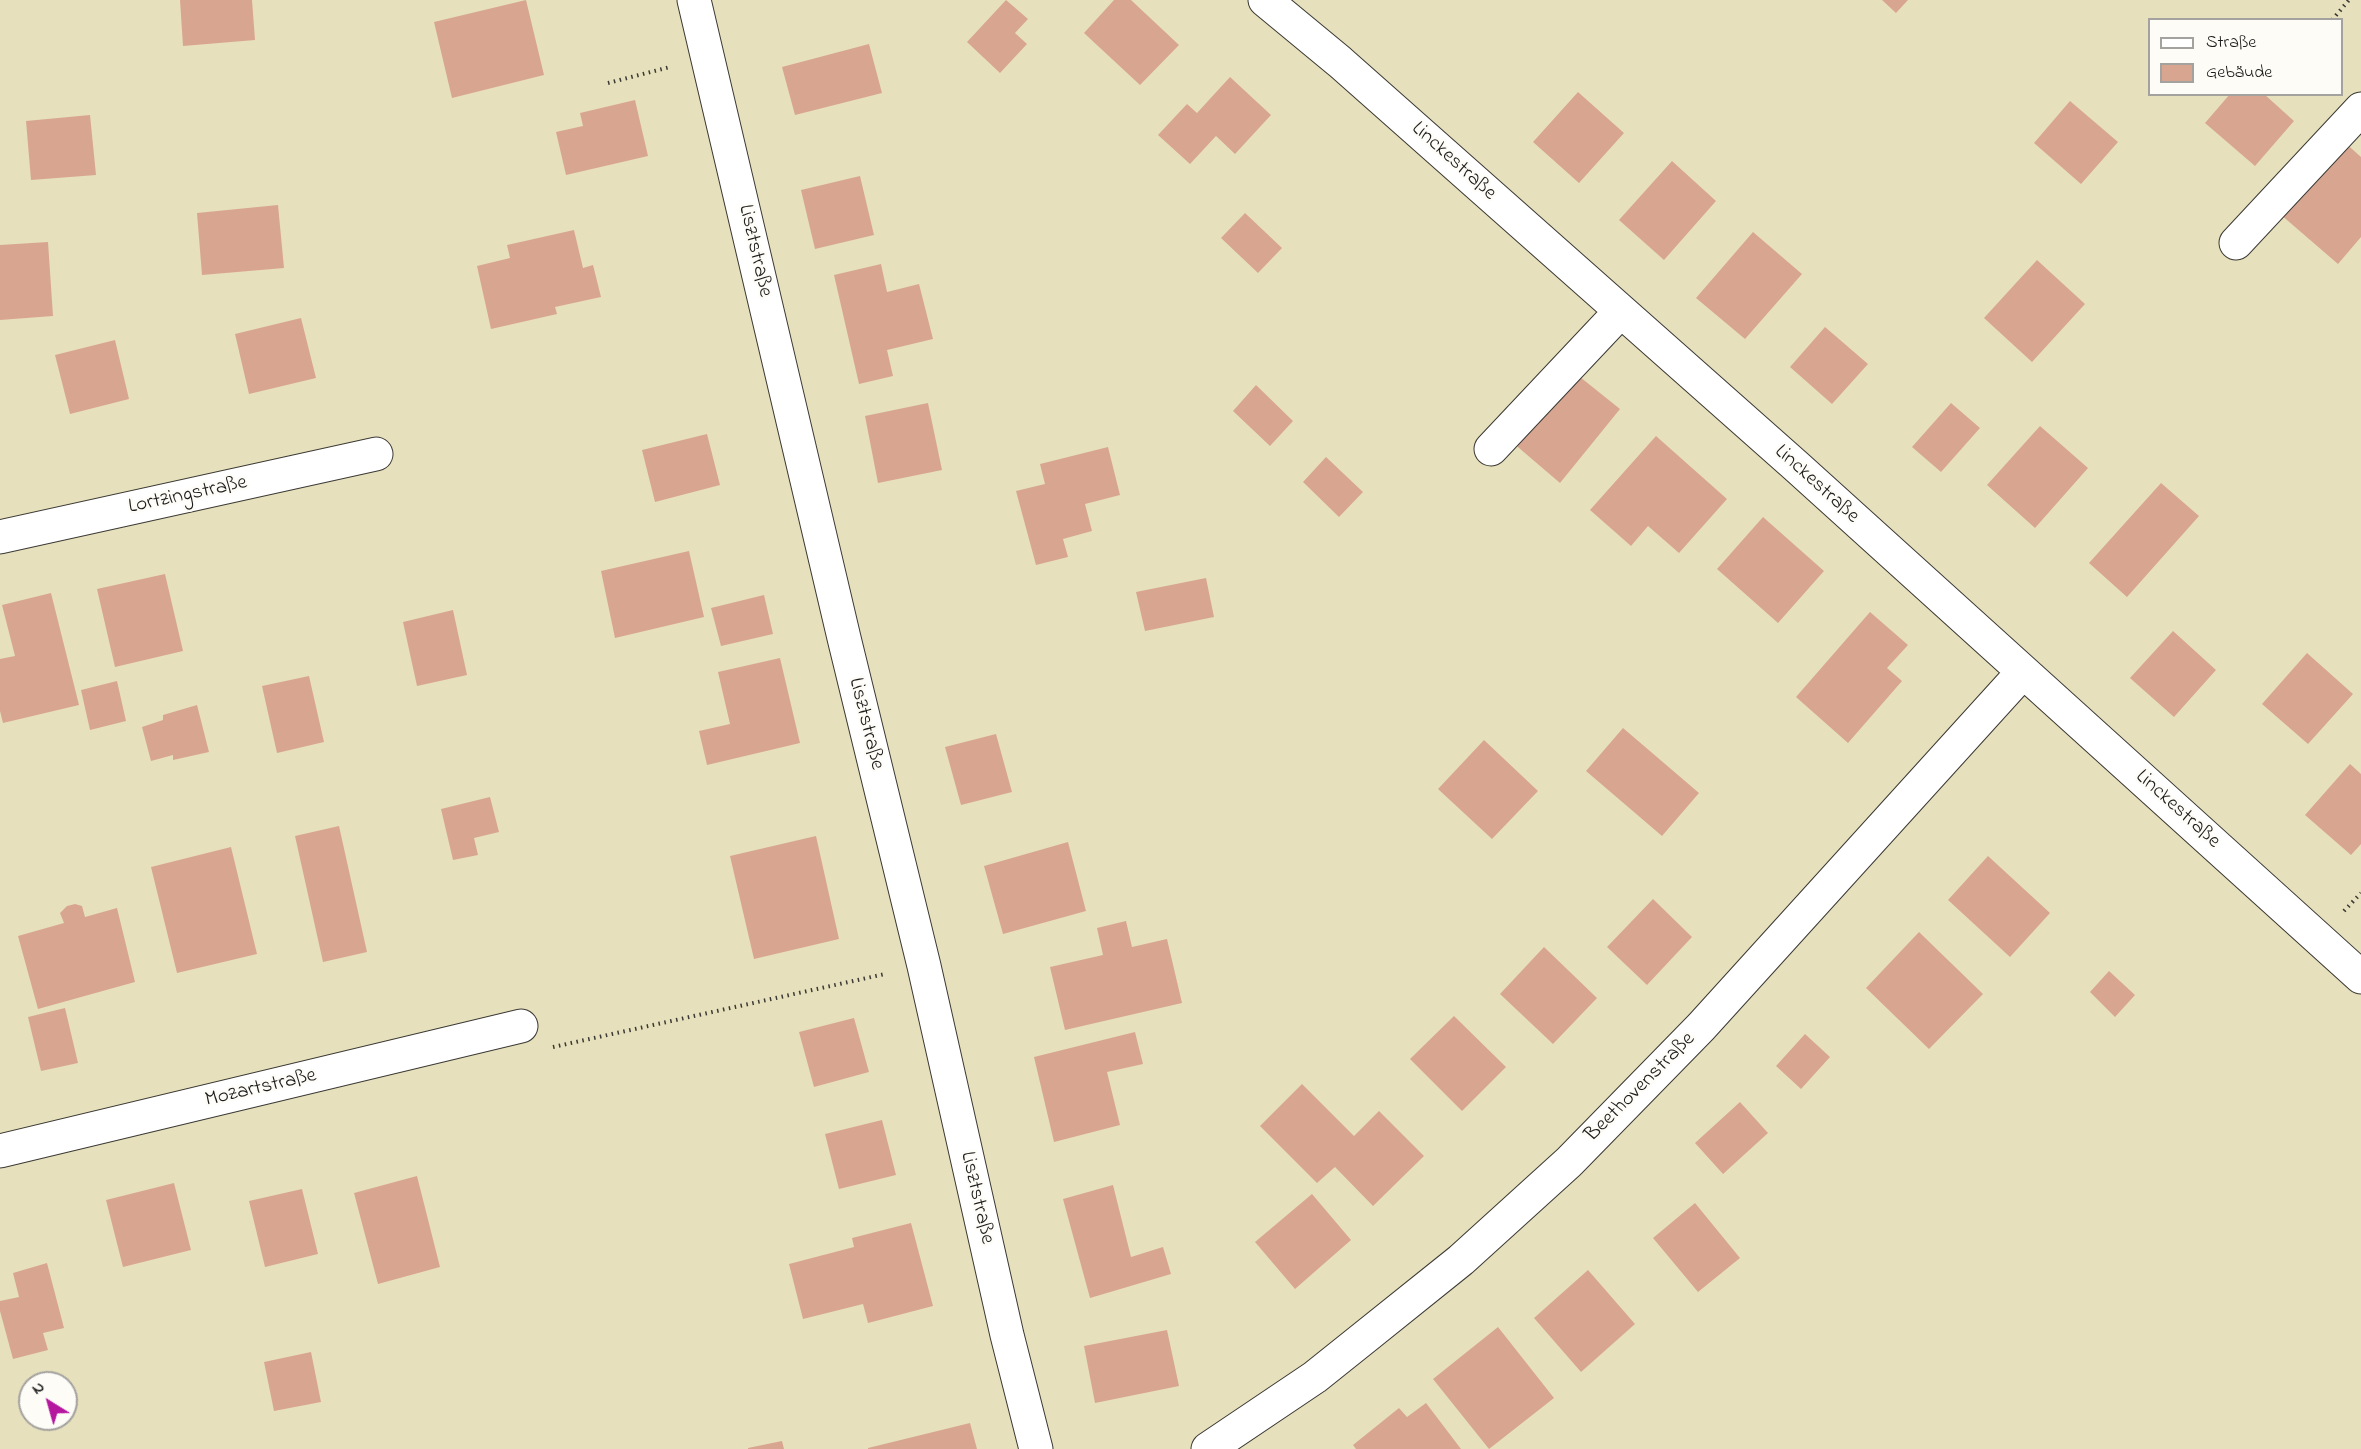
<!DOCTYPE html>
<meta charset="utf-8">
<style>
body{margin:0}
#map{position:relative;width:2361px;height:1449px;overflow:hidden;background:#e7e0bc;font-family:"Indie Flower",sans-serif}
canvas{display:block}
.legend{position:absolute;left:2148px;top:18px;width:195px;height:78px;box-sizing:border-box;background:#fdfcf7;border:2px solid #a3a29f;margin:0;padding:8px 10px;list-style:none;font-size:18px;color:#1c1c1c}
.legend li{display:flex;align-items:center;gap:12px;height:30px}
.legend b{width:30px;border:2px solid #a3a29f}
.north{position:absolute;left:18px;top:1371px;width:60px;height:60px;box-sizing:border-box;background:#fdfcf7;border:2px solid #a3a29f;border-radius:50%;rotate:323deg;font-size:16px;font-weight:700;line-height:24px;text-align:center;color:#1c1c1c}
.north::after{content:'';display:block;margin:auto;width:21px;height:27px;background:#b5179e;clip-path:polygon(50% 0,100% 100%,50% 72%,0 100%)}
</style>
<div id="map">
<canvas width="2361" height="1449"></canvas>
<ul class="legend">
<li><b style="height:8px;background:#fff"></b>Straße</li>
<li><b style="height:16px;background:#d8a690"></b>Gebäude</li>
</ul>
<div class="north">N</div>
</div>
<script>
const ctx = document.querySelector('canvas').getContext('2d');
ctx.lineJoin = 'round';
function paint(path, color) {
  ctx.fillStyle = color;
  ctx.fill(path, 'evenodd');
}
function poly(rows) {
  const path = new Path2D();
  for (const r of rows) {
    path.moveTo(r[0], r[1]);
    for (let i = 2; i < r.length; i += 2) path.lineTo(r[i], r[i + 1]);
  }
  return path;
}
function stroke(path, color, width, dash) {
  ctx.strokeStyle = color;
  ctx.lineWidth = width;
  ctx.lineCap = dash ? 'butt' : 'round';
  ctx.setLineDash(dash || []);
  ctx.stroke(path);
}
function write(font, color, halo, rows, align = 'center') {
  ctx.font = font + ' "Indie Flower",sans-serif';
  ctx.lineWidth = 4.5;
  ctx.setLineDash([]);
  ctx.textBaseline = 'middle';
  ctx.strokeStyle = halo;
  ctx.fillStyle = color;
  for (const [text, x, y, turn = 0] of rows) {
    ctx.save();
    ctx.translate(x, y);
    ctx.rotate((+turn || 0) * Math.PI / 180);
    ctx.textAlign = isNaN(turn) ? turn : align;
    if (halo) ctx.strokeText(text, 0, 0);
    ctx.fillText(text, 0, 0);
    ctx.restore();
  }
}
paint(poly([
 [180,0,252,0,255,40,183,46],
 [526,0,544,75,452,98,434,22],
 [1006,0,1028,19,1015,33,1027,44,1000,73,967,42],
 [1114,0,1131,0,1179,45,1140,85,1084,33],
 [1882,0,1908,0,1896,13],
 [869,44,882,93,795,115,782,67],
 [1230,77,1271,115,1235,154,1216,136,1190,164,1158,135,1187,104,1197,113],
 [1578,92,1624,133,1579,183,1533,142],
 [2230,94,2264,94,2294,121,2255,166,2205,123],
 [635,100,648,156,566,175,556,132,583,126,580,113],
 [2070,101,2118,142,2081,184,2034,143],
 [90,115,96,175,31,180,26,121],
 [2343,141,2361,157,2361,237,2338,264,2280,214],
 [1672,161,1716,201,1664,260,1619,220],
 [860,176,874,235,815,249,801,190],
 [278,205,284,268,202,275,197,213],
 [1245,213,1282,248,1258,273,1221,238],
 [574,230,583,268,593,265,601,297,555,307,557,314,491,329,477,266,510,258,507,245],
 [1753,232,1802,274,1745,339,1696,298],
 [48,242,53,316,0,320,0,245],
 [2037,260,2085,304,2032,362,1984,318],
 [881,264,887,292,919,284,933,339,887,350,893,376,859,384,834,275],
 [301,318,316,378,249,394,235,334],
 [1825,327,1868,364,1832,404,1790,367],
 [115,340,129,399,70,414,55,355],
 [1575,373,1620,409,1560,483,1512,442],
 [1256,385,1293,421,1270,446,1233,411],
 [928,403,942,470,878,483,865,416],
 [1951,403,1980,428,1941,472,1912,447],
 [2040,426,2088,468,2035,528,1987,485],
 [707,434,720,485,655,502,642,450],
 [1656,436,1727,499,1679,553,1648,526,1631,546,1590,510],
 [1108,447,1120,495,1085,504,1092,531,1063,539,1068,557,1036,565,1016,491,1045,484,1040,464],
 [1326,457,1363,492,1339,517,1303,482],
 [2161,483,2199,516,2127,597,2089,563],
 [1763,517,1824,571,1778,623,1717,569],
 [689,551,704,617,615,638,601,571],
 [165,574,183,651,115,667,97,589],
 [1206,578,1214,617,1145,631,1136,592],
 [51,593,79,705,3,723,0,711,0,659,15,656,2,605],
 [764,595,773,634,721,646,711,608],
 [453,610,467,675,417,686,403,622],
 [1870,612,1908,645,1887,668,1902,681,1848,743,1796,697],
 [2173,631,2216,670,2174,717,2130,678],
 [2307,653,2353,694,2308,744,2262,704],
 [780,658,800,743,707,765,699,731,730,724,718,672],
 [309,676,324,742,277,753,262,686],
 [117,681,126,721,90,730,81,690],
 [197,705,209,752,173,760,173,755,151,761,142,727,163,720,163,715],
 [1623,728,1699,793,1662,836,1586,771],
 [996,734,1012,792,961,805,945,747],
 [1484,740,1538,791,1492,839,1438,789],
 [2350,764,2361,774,2361,844,2351,855,2305,815],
 [490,797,499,832,474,838,478,855,453,860,441,809],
 [339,826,367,952,323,962,295,836],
 [816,836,839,939,754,959,730,856],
 [1068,842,1086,911,1003,934,984,866],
 [231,847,257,954,177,973,151,867],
 [1988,856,2050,913,2010,957,1948,900],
 [1653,899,1692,937,1647,985,1607,947],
 [75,904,82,906,85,917,117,908,135,982,38,1009,18,936,64,923,60,913,67,906],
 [1126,921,1132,947,1167,939,1182,1003,1065,1030,1050,967,1103,955,1097,928],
 [1919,932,1983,994,1929,1049,1866,988],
 [1544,947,1597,998,1553,1044,1500,994],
 [2109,971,2135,995,2115,1017,2090,992],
 [65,1008,78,1063,41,1071,28,1017],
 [1454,1016,1506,1067,1462,1111,1410,1059],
 [854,1018,869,1072,814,1087,799,1032],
 [1135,1032,1143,1064,1107,1072,1120,1125,1054,1142,1034,1057],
 [1805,1034,1830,1057,1801,1089,1776,1066],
 [1302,1084,1354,1136,1379,1111,1424,1156,1373,1206,1335,1167,1317,1183,1260,1126],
 [1740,1102,1768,1133,1723,1174,1695,1143],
 [882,1120,896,1175,839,1189,825,1134],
 [417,1176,440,1267,378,1284,354,1193],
 [174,1183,191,1250,123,1267,106,1200],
 [1113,1185,1131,1257,1163,1247,1171,1274,1090,1298,1063,1199],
 [302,1189,318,1254,265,1267,249,1201],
 [1312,1194,1351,1240,1295,1289,1255,1242],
 [1695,1203,1740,1258,1698,1292,1653,1238],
 [911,1223,933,1306,868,1323,863,1304,803,1319,789,1264,854,1247,852,1238],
 [47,1263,64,1328,43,1333,48,1350,13,1359,0,1311,0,1301,19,1297,13,1273],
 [1588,1270,1635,1324,1581,1372,1534,1318],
 [1498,1327,1554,1398,1489,1449,1433,1379],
 [1167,1330,1179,1386,1095,1403,1084,1346],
 [311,1352,321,1402,274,1411,264,1362],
 [1426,1403,1461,1449,1356,1449,1353,1445,1399,1408,1407,1417],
 [970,1423,977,1449,868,1449,868,1448],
 [782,1441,784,1449,748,1449,748,1448]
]), '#d8a690');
const minor = poly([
 [694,0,844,638,924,966,1007,1335,1036,1449],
 [1265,0,1340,62,1796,466,2361,977],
 [2236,243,2361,109],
 [1491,449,1621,311],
 [0,537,376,454],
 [0,1151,521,1026],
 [1208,1449,1315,1377,1365,1337,1461,1260,1569,1162,1701,1027,2023,672]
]);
stroke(minor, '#3a3934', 35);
stroke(poly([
 [2332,20,2349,0],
 [608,83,670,67],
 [2344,911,2361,893],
 [553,1047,885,974]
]), '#3a3934', 4, [1.5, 4.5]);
stroke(minor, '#fff', 33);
write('21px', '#1c1c1c', '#fdfcf7', [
 ["Linckestraße",1453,162,42],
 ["Lisztstraße",754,251,77],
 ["Linckestraße",1816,485,42],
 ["Lortzingstraße",188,496,-12],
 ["Lisztstraße",865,724,76],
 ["Linckestraße",2177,810,42],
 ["Beethovenstraße",1641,1088,-45],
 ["Mozartstraße",261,1089,-13],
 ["Lisztstraße",976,1198,77]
]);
</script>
